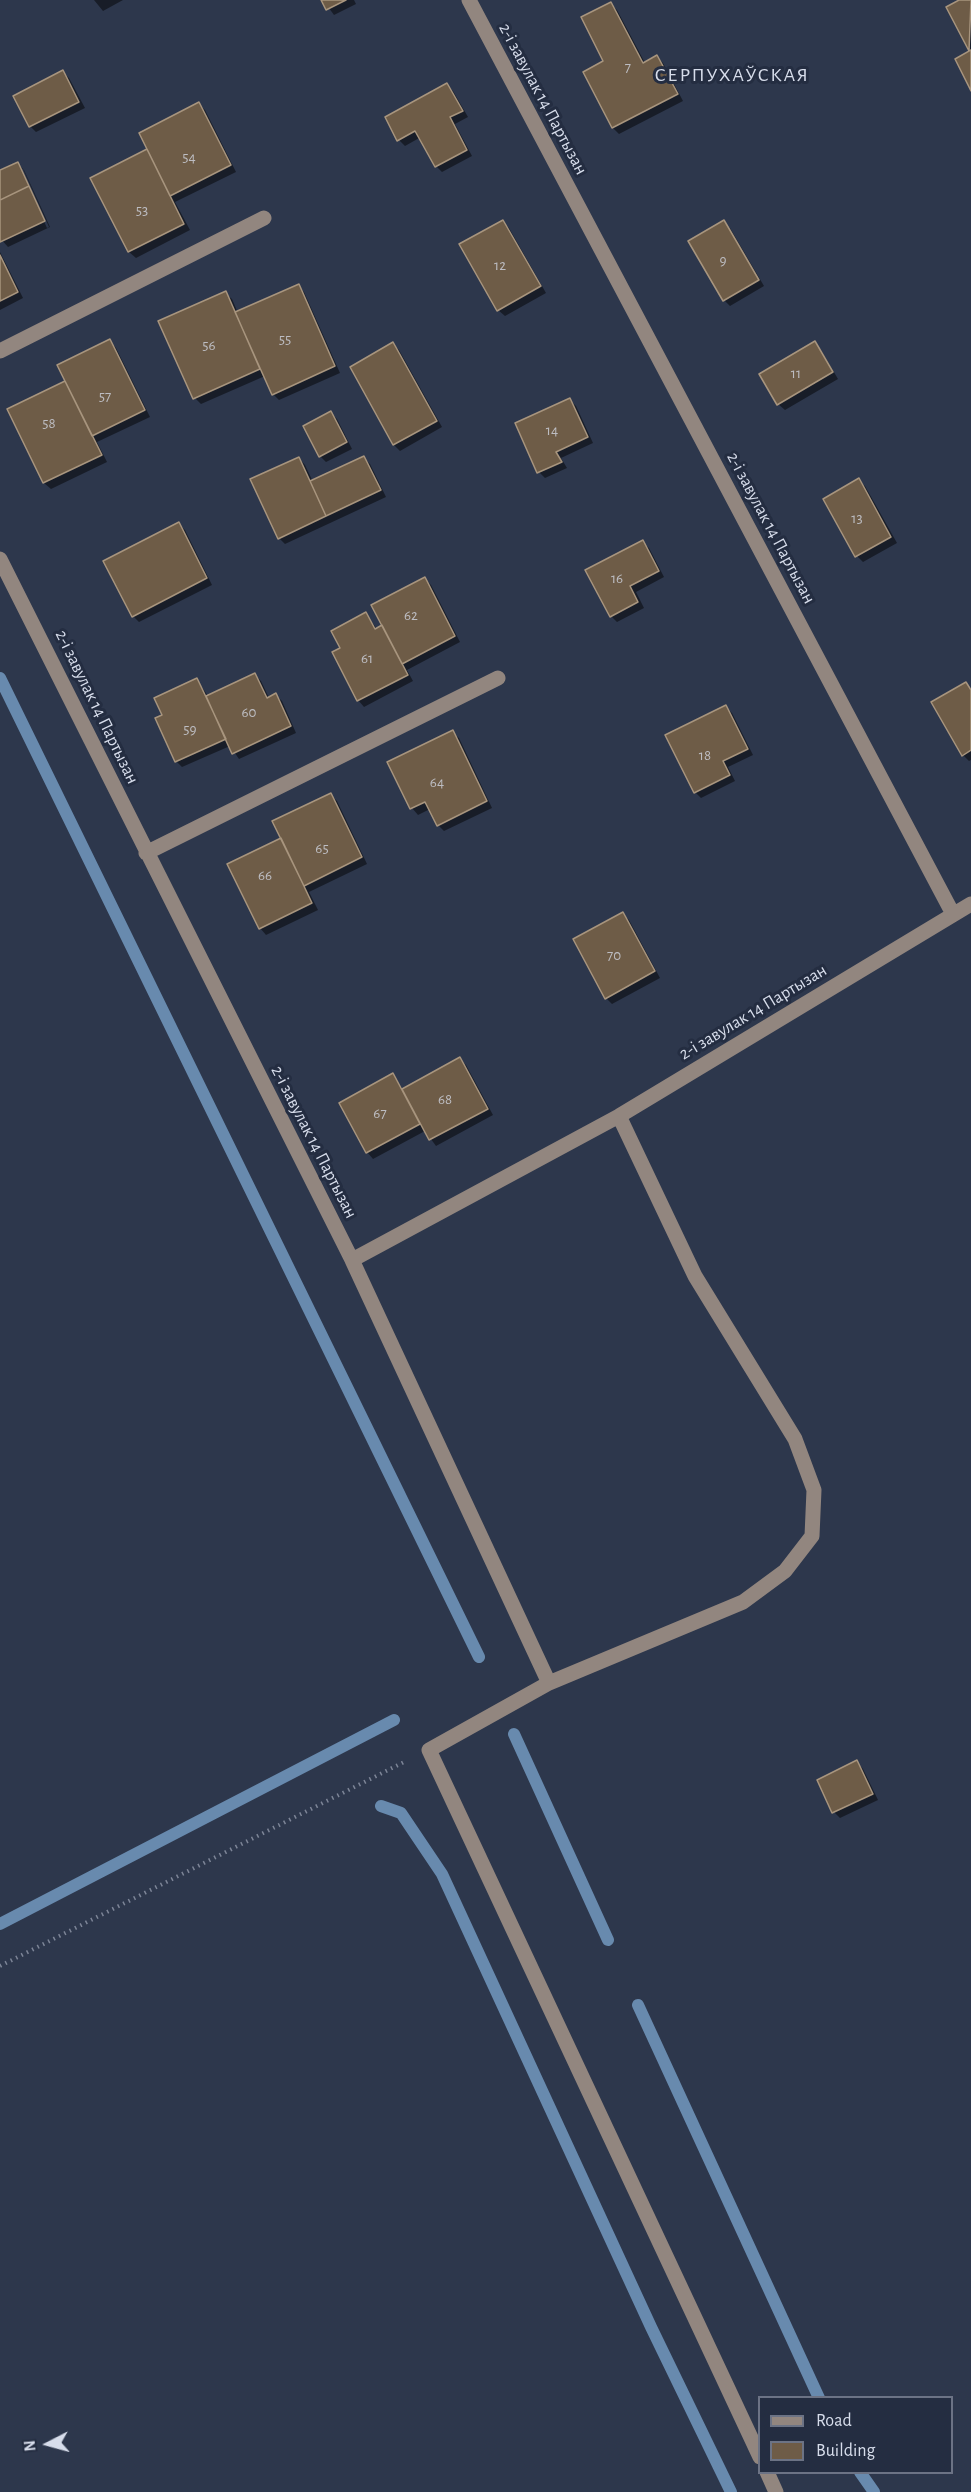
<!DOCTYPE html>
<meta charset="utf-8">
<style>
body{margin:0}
#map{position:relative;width:971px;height:2492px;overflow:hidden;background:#2d374c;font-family:"Alegreya Sans",sans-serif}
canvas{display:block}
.legend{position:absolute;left:758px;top:2396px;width:195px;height:78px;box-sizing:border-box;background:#242d41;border:2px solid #6c7385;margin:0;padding:8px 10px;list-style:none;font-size:18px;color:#d7ddeb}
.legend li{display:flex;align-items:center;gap:12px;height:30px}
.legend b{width:30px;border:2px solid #6c7385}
.north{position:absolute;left:18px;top:2414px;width:60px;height:60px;-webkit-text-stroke:4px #242d41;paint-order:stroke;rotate:264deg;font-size:16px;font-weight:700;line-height:24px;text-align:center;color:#d7ddeb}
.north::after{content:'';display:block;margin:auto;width:21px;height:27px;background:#d7ddeb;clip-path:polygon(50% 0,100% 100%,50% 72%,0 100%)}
</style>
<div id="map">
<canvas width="971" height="2492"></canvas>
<ul class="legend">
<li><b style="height:8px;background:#92867f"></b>Road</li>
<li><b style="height:16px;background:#6e5c47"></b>Building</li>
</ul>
<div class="north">N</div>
</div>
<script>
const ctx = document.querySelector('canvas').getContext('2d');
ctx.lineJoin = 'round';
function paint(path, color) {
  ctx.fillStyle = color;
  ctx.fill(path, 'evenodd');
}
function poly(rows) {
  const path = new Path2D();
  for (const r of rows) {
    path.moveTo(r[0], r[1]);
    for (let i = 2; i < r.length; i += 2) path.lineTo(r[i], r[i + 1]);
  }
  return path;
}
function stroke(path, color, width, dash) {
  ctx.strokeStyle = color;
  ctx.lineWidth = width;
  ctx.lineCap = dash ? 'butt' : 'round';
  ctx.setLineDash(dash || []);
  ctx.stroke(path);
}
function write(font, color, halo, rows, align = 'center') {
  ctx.font = font + ' "Alegreya Sans",sans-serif';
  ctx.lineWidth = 6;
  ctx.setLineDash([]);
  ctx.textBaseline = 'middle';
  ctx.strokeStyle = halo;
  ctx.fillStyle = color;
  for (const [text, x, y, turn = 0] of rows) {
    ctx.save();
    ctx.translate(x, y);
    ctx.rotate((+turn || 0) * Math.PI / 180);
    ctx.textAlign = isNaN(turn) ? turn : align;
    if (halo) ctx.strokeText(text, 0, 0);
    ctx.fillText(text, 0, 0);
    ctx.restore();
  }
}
paint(poly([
 [94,0,123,0,103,11],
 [323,0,354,0,356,4,334,15],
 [962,0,971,0,971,51,948,8],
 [611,4,617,10,645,63,657,57,663,63,683,101,619,134,613,128,585,73,605,62],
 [63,72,69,78,85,108,36,132,30,126],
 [447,85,453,91,468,117,455,124,472,156,442,172,436,166,421,137,405,146,399,140],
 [199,104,205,110,236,172,175,202,190,230,136,258,129,252,92,179,148,150],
 [18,164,24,170,50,227,8,247,0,238,0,172],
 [20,169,23,169,49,227,47,228],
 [503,222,509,228,546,293,505,316,498,310],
 [723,222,730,228,764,286,730,306,724,300],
 [0,252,23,298,0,310],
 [298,286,304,292,340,373,279,400,273,394,265,376,201,404,195,398,225,293,232,299,238,313],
 [110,341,116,348,150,417,97,442,107,462,51,489,44,483,9,410,67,381],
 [815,343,821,350,838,379,785,410,778,404],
 [393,344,399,350,442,427,400,451,394,445,352,367],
 [570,400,576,406,593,443,561,458,567,468,545,478,539,472],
 [331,413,337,419,352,449,326,462,320,456],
 [299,458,305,465,313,482,364,458,370,464,386,497,285,544,279,538],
 [858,480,865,486,897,543,863,562,857,556],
 [179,524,185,530,212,585,139,622,133,616],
 [642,542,649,548,664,577,636,592,644,608,617,622,611,616],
 [425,579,431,585,460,642,407,670,413,681,364,707,358,700,342,649,366,614,377,629,384,626],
 [255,675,261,681,269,698,276,695,282,701,296,733,239,759,230,746,182,767,176,761,164,716,197,680,208,696],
 [966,684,971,689,971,760,969,761,963,755],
 [726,707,732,713,753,755,728,767,735,781,701,798,695,792],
 [452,732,459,738,492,808,444,831,438,825,430,809,418,815,412,808,389,763],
 [331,795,337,801,367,864,309,892,318,910,266,935,260,928,283,838],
 [623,914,629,920,660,978,612,1004,606,998],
 [460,1059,466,1065,493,1115,436,1146,425,1131,373,1159,367,1152,393,1075,403,1090],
 [857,1762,863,1769,878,1800,840,1818,834,1812]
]), '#0007');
stroke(poly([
 [0,678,479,1657],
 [514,1734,608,1940],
 [381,1806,401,1813,442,1874,651,2327,731,2492],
 [0,1924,394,1720],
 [638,2005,819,2398],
 [860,2472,874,2492]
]), '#688aae', 12);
const building = poly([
 [321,0,346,0,326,10,321,0],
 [959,0,971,0,969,51,946,7,959,0],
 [611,2,643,63,657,55,678,94,612,128,583,72,603,61,581,17,611,2],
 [971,50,971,91,955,59,971,50],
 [63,70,79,102,29,127,13,96,63,70],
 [447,83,463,111,450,117,467,150,435,167,415,131,397,141,385,117,447,83],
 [199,102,231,165,170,196,139,133,199,102],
 [147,149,184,224,128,252,90,178,147,149],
 [18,162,29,186,0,200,0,170,18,162],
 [29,186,45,221,0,242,0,200,29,186],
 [503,220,541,286,497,311,459,244,503,220],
 [724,220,759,280,723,301,688,241,724,220],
 [0,255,18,292,0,301,0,255],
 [299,284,335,366,272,395,235,312,299,284],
 [226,291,260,369,193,399,158,321,226,291],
 [110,339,145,410,92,436,57,365,110,339],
 [815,341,833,372,777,405,759,374,815,341],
 [393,342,437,421,393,445,350,367,393,342],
 [65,381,102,455,43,483,7,409,65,381],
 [570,398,588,437,556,452,562,462,537,473,515,423,570,398],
 [331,411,347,442,319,457,303,426,331,411],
 [364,456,381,490,326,516,310,481,364,456],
 [299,457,326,516,278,539,250,479,299,457],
 [859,478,891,537,855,557,823,499,859,478],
 [179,522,207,578,132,617,103,561,179,522],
 [643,540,659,571,630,586,638,602,610,617,585,570,643,540],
 [425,577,455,636,402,664,371,605,425,577],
 [366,612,375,629,382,625,408,675,357,701,332,652,340,648,331,631,366,612],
 [255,673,267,698,276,693,291,726,232,754,206,696,255,673],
 [197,678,226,739,175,762,155,718,162,715,154,698,197,678],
 [966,682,971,690,971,750,962,756,931,702,966,682],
 [726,705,748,749,723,761,730,775,694,793,665,735,726,705],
 [453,730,487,801,437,826,425,802,410,809,387,762,453,730],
 [331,793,362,857,304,886,272,821,331,793],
 [281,838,312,903,259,929,227,864,281,838],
 [623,912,655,971,605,999,573,939,623,912],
 [460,1057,488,1109,429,1140,402,1089,460,1057],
 [393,1073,420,1124,366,1153,339,1103,393,1073],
 [857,1760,873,1794,832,1813,817,1780,857,1760]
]);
paint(building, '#6e5c47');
stroke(building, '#a8957e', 1.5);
stroke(poly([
 [0,1966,404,1762]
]), '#7d8597', 4, [1.5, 4.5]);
stroke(poly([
 [469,0,953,914],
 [0,351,264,218],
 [0,559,352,1260,549,1683],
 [146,853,498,678],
 [619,1116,695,1276,795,1439,814,1490,812,1536,785,1571,743,1602,549,1683,429,1750,760,2457],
 [352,1260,619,1116,971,904],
 [767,2472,776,2492]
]), '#92867f', 15);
write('15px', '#bdbdc2', null, [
 ["7",628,67],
 ["54",189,157],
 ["53",142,210],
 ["9",723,260],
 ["12",500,265],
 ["55",285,339],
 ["56",209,345],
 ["11",796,373],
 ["57",105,396],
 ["58",49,423],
 ["14",552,430],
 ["13",857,518],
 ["16",617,578],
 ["62",411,615],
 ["61",367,658],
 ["60",249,712],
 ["59",190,729],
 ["18",705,755],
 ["64",437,782],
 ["65",322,848],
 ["66",265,875],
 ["70",614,955],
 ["68",445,1099],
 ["67",380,1113]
]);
write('18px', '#d7ddeb', '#242d41', [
 ["2-і завулак 14 Партызан",543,99,62],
 ["2-і завулак 14 Партызан",771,528,62],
 ["2-і завулак 14 Партызан",97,707,64],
 ["2-і завулак 14 Партызан",753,1012,-31],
 ["2-і завулак 14 Партызан",314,1142,63]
]);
ctx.letterSpacing = '1.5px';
write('20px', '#d7ddeb', '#242d41', [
 ["СЕРПУХАЎСКАЯ",732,75]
]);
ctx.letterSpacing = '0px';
</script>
